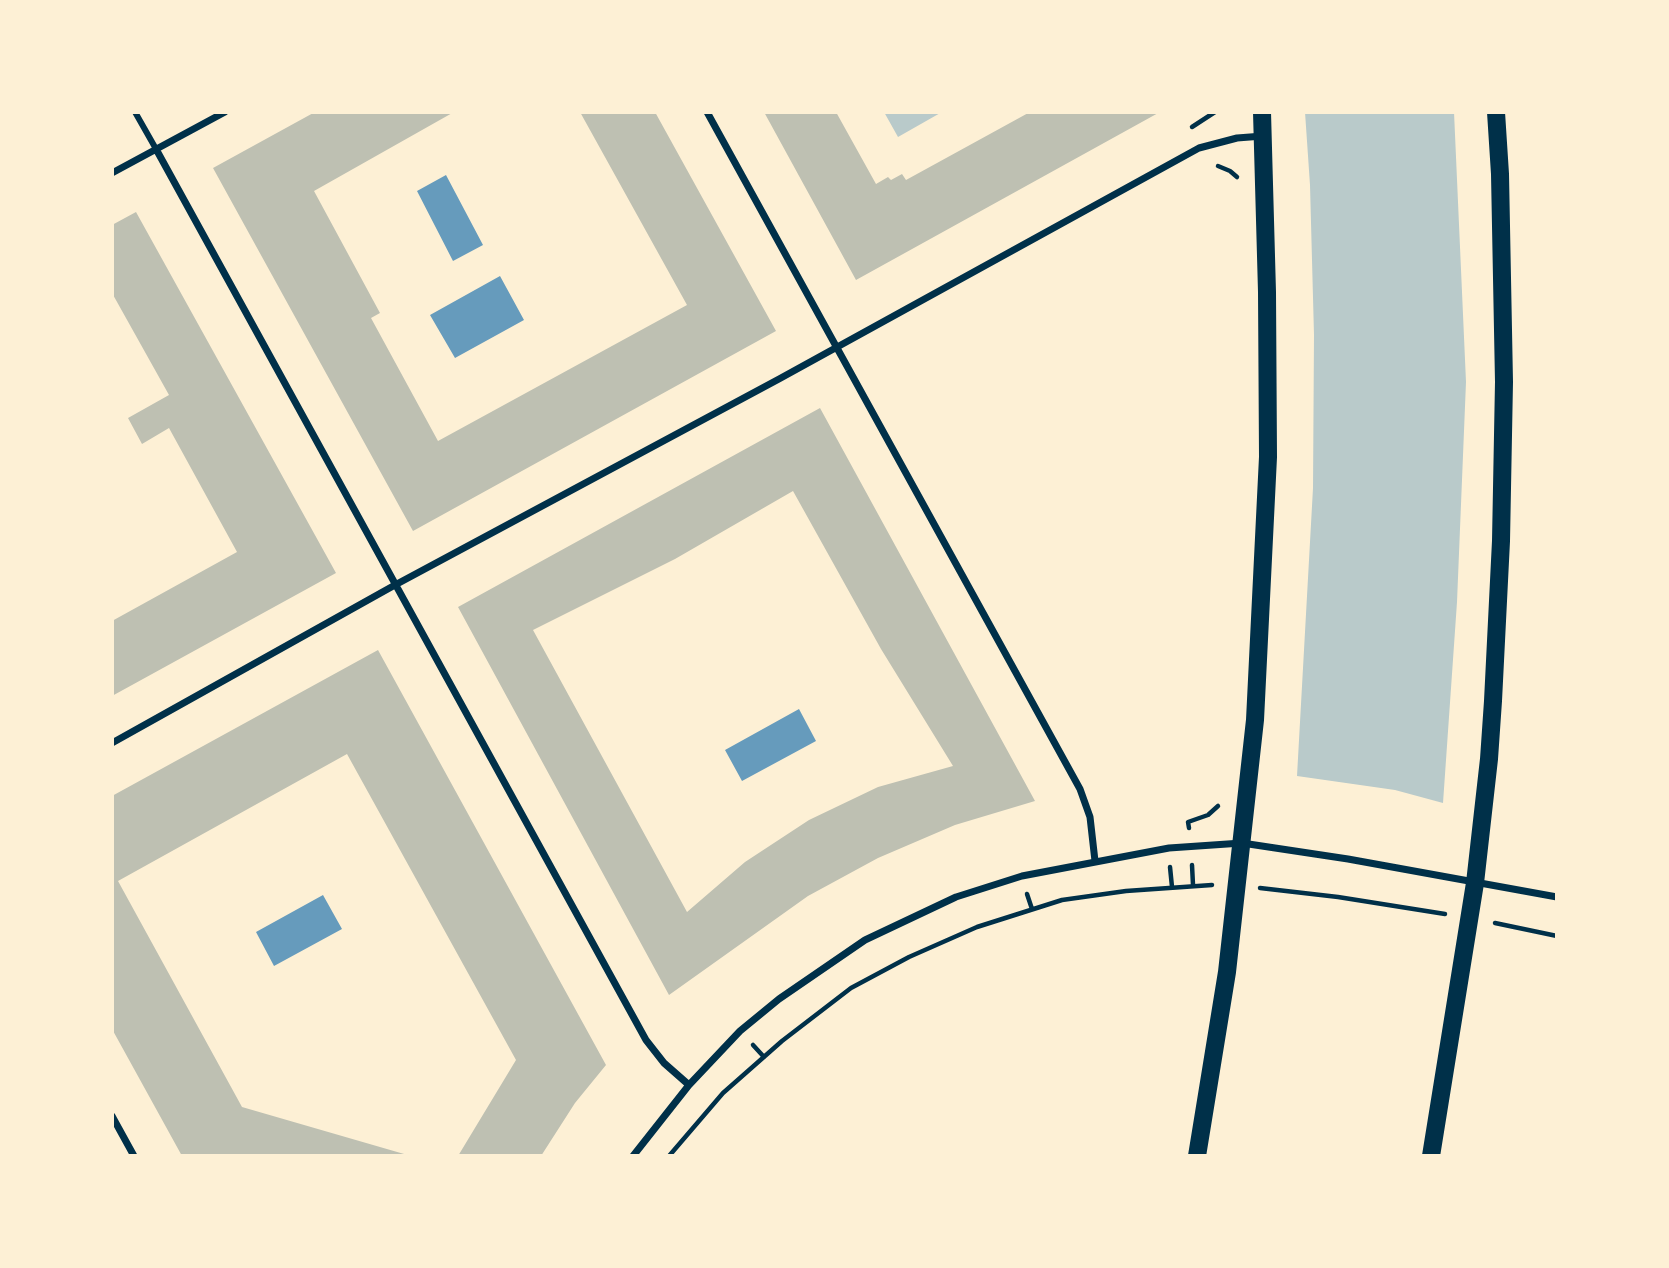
<!DOCTYPE html>
<style>
body{margin:0}
#map{position:relative;width:1669px;height:1268px;overflow:hidden;background:#fdf0d5;font-family:"Fira Sans Condensed",sans-serif}
canvas{display:block}
.frame{position:absolute;inset:0;border:114px solid #fdf0d5;pointer-events:none}
</style>
<div id="map">
<canvas width="1669" height="1268"></canvas>
<div class="frame"></div>
</div>
<script>
const ctx = document.querySelector('canvas').getContext('2d');
ctx.lineJoin = 'round';
function paint(path, color) {
  ctx.fillStyle = color;
  ctx.fill(path, 'evenodd');
}
function poly(rows) {
  const path = new Path2D();
  for (const r of rows) {
    path.moveTo(r[0], r[1]);
    for (let i = 2; i < r.length; i += 2) path.lineTo(r[i], r[i + 1]);
  }
  return path;
}
function stroke(path, color, width, dash) {
  ctx.strokeStyle = color;
  ctx.lineWidth = width;
  ctx.lineCap = dash ? 'butt' : 'round';
  ctx.setLineDash(dash || []);
  ctx.stroke(path);
}
paint(poly([
 [884,112,942,112,898,137],
 [1305,112,1454,112,1466,382,1457,602,1443,803,1395,790,1297,776,1313,488,1314,335,1310,185]
]), '#b9caca');
paint(poly([
 [446,175,483,245,453,261,417,191],
 [500,276,524,320,455,358,430,315],
 [799,709,816,741,742,781,725,750],
 [323,895,342,929,274,966,256,932]
]), '#669bbc');
paint(poly([
 [315,112,454,112,314,191,380,313,371,318,438,441,687,305,580,112,655,112,776,331,413,531,213,168],
 [764,112,836,112,876,184,888,177,891,180,902,174,906,180,1030,112,1160,112,856,280],
 [136,212,336,573,112,696,112,621,237,552,169,428,142,444,128,418,169,395,112,293,112,225],
 [820,408,1035,801,955,825,878,858,808,896,669,995,458,607],
 [793,491,881,649,953,766,878,787,809,820,745,862,687,912,533,630,675,559],
 [378,650,606,1065,575,1103,541,1156,458,1156,516,1060,347,754,118,881,242,1107,411,1156,182,1156,112,1029,112,796]
]), '#bec0b2');
stroke(poly([
 [1192,127,1215,112],
 [1218,166,1230,171,1237,177],
 [1189,828,1188,822,1208,815,1218,806],
 [1192,865,1193,885],
 [1170,867,1172,887],
 [1260,888,1338,897,1445,914],
 [1027,894,1032,909],
 [1495,923,1557,936],
 [753,1045,764,1057],
 [669,1156,723,1093,782,1041,851,988,909,957,977,927,1062,900,1126,891,1212,885]
]), '#003049', 4.5);
stroke(poly([
 [135,112,156,149]
]), '#003049', 6);
stroke(poly([
 [707,112,1080,789,1090,817,1095,861],
 [156,149,646,1040,664,1063,689,1085],
 [112,173,225,112],
 [112,743,395,585,779,379,1199,148,1237,138,1263,136],
 [112,1116,134,1156],
 [633,1156,689,1085,740,1031,779,999,865,940,956,897,1022,876,1169,848,1242,843,1348,859,1557,897]
]), '#003049', 7);
stroke(poly([
 [1197,1156,1227,972,1255,720,1268,457,1267,292,1262,112],
 [1431,1156,1475,883,1489,759,1493,701,1501,541,1504,382,1500,174,1496,112]
]), '#003049', 18);
</script>
